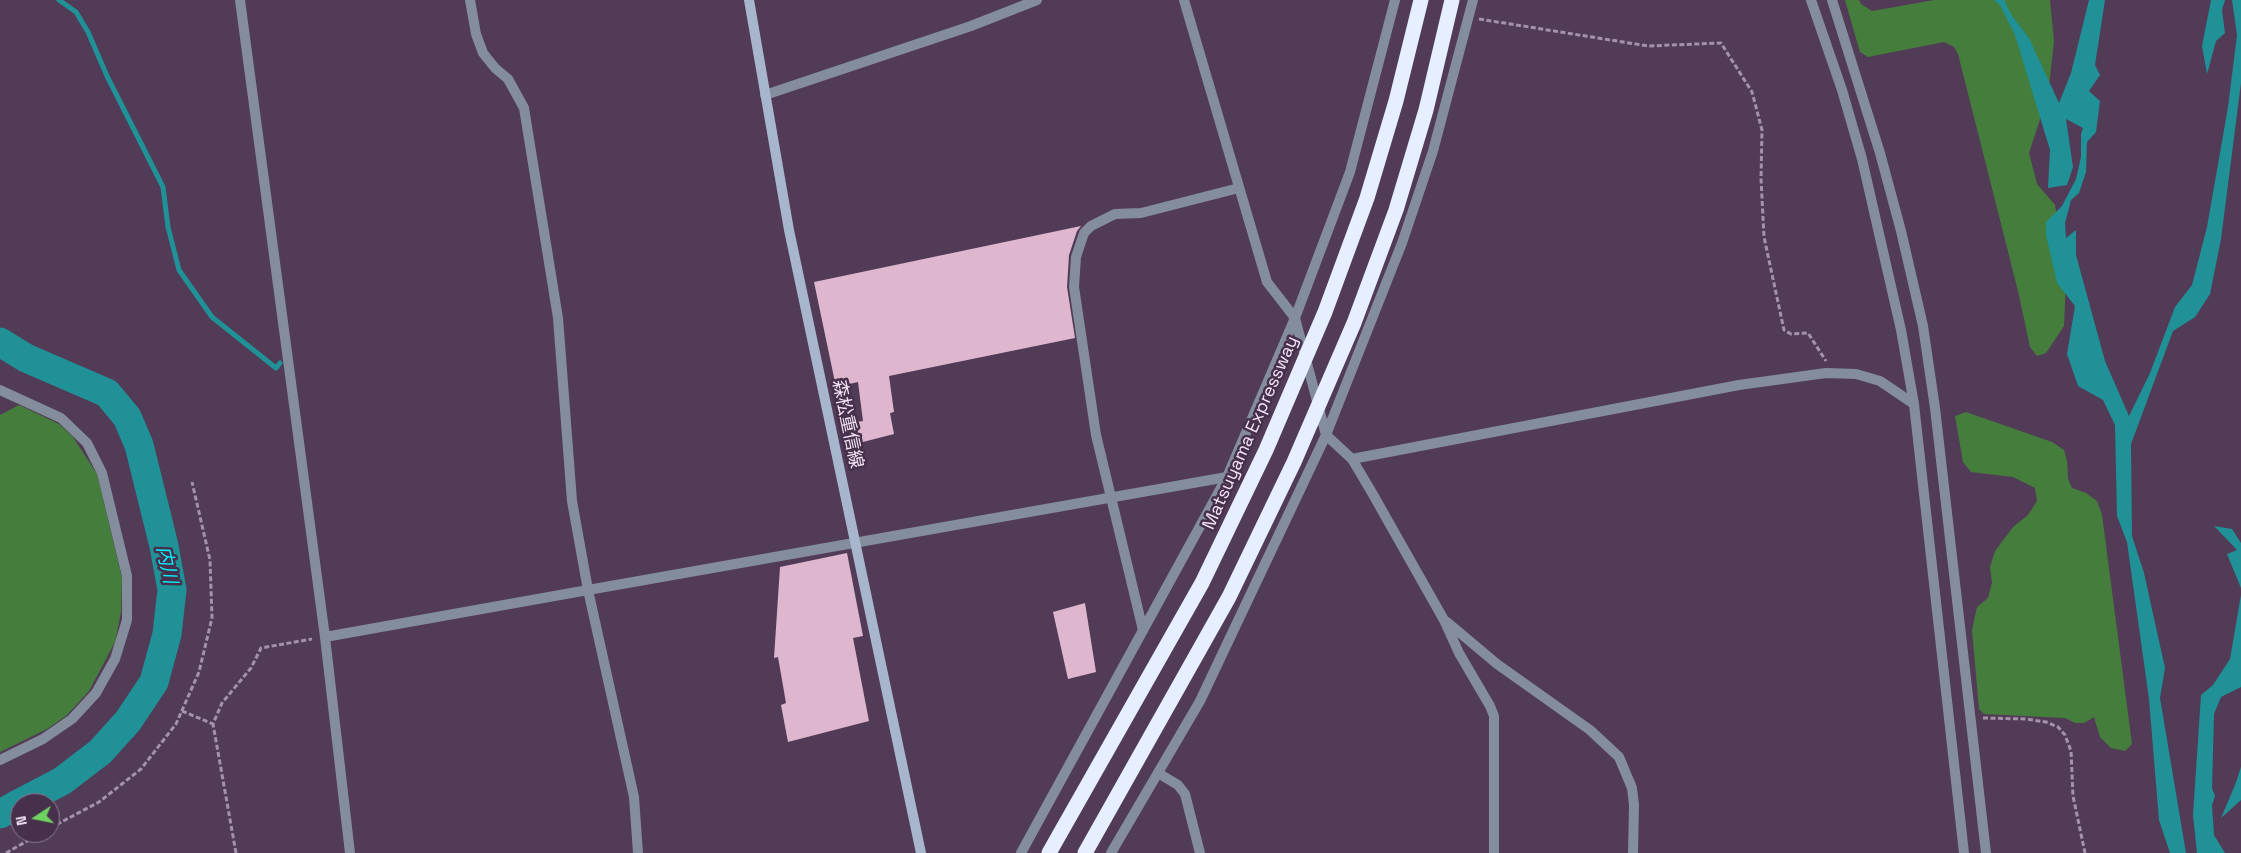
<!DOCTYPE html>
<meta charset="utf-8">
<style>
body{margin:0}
#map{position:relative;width:2241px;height:853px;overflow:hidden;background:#523b57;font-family:"Space Grotesk",sans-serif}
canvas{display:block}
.north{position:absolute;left:10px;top:793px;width:50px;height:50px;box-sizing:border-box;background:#47304c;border:1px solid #8b7890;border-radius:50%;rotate:259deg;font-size:14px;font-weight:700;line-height:20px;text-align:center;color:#f2e3f5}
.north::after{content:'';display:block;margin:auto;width:18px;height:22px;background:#6fd35f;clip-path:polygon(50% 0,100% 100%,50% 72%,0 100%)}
</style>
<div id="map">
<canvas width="2241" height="853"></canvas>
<div class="north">N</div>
</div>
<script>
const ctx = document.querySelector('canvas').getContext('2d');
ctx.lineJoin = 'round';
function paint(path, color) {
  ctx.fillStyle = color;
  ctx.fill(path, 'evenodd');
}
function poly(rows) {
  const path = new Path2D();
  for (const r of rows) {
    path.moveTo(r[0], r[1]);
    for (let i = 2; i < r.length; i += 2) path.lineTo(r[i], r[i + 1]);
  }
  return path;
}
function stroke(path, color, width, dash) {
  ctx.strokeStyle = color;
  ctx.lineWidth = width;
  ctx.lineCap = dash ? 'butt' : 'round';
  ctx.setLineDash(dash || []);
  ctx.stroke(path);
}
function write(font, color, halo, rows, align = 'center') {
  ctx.font = font + ' "Space Grotesk","Noto Sans JP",sans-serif';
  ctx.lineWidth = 5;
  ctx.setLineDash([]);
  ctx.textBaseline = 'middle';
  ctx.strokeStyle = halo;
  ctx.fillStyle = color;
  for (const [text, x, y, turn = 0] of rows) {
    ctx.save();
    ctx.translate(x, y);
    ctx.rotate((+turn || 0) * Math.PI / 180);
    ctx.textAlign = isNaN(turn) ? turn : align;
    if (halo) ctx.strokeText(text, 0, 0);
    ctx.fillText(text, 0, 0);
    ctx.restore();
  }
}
paint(poly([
 [1845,0,1859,0,1861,4,1872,11,1934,0,2050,0,2054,41,2048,95,2029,153,2037,184,2055,205,2066,280,2064,326,2046,353,2037,356,2030,347,2018,291,1958,54,1954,47,1944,42,1868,57,1860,52],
 [19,405,59,424,73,437,97,474,122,578,121,612,115,642,89,691,66,716,47,729,0,752,0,415],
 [1966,412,2052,442,2064,450,2067,461,2068,479,2072,488,2086,493,2097,501,2102,515,2132,744,2125,751,2111,748,2100,737,2094,717,2084,723,2075,723,2065,718,1984,714,1979,709,1972,630,1977,607,1988,598,1992,583,1990,567,1995,551,2013,527,2028,515,2037,501,2035,488,2013,477,1971,472,1963,462,1955,416]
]), '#457d3c');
paint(poly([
 [1994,0,2004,0,2012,16,2029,38,2059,103,2071,73,2089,0,2105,0,2095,65,2100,75,2089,91,2100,101,2096,132,2087,142,2086,172,2079,193,2071,200,2065,223,2066,238,2076,230,2076,255,2105,361,2129,416,2150,373,2175,307,2192,285,2207,227,2228,107,2237,35,2232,0,2241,0,2241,83,2221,239,2210,294,2195,317,2173,331,2131,444,2132,536,2144,573,2165,668,2160,698,2186,853,2170,853,2159,820,2149,699,2127,542,2117,516,2115,425,2103,400,2078,386,2067,354,2075,306,2057,283,2046,235,2046,222,2062,206,2076,179,2081,157,2081,134,2083,128,2066,119,2073,167,2067,185,2048,188,2050,150,2015,35,2000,5],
 [2211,0,2225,0,2222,10,2225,33,2216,41,2207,74,2202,46],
 [2214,526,2232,529,2241,543,2241,588,2227,554,2237,550],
 [2241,595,2241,687,2221,697,2214,714,2212,788,2215,796,2212,805,2214,835,2225,853,2197,853,2193,815,2201,695,2213,685,2230,659],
 [2241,767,2241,800,2221,818,2235,785]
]), '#1f9197');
stroke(poly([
 [59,0,76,12,88,32,107,76,163,187,168,227,179,270,212,317,276,368,280,363]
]), '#1f9197', 5);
stroke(poly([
 [0,342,26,358,107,393,127,417,139,445,164,546,172,590,167,634,154,682,128,721,100,752,62,781,20,803],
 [0,814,20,803]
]), '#1f9197', 29);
paint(poly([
 [1081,226,1077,231,1069,255,1067,287,1075,338,889,376,894,412,890,413,894,434,859,443,856,422,863,421,858,382,836,387,814,282],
 [847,553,863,636,853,638,869,721,788,742,781,705,786,703,778,657,774,658,780,567],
 [1085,603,1096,672,1068,679,1053,612]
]), '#deb7cf');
stroke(poly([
 [1479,19,1648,46,1721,43,1752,92,1762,130,1761,179,1764,237,1784,330,1791,334,1808,333,1826,361],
 [182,711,213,724],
 [1983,718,2026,719,2046,722,2058,727,2065,735,2071,751,2073,796,2085,853],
 [50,828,99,802,141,769,176,724,199,672,212,618,210,560,192,482],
 [6,853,41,833],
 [236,853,213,724,222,703,251,668,261,648,312,639]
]), '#a592a9', 3, [5, 2.5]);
stroke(poly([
 [240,0,325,637,350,853],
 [1184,0,1267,282,1295,318,1326,435,1352,459,1371,491,1444,620,1459,653,1490,706,1494,716,1494,853],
 [1811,0,1842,90,1862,159,1901,330,1914,404,1964,853],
 [1832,0,1880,153,1901,231,1923,326,1935,408,1986,853],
 [765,95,971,26,1037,0],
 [0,390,61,418,87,443,102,473,127,576,127,620,115,659,96,693,72,719,43,739,0,760],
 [1352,459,1739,385,1826,373,1856,374,1880,381,1914,404],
 [1447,622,1497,664,1590,730,1619,757,1632,788,1634,805,1633,853],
 [1143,630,1096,435,1074,287,1076,257,1084,233,1091,226,1115,214,1141,213,1239,188],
 [325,637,588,590,572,501,558,318,524,108,508,79,495,68,483,53,476,34,470,0],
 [1158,773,1178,785,1185,794,1200,853],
 [638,853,634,797,588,590,1227,477],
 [1111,853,1200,701,1326,435,1402,243,1433,151,1473,0]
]), '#848d9c', 10);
stroke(poly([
 [1021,853,1227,477,1295,318,1350,172,1395,0]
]), '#848d9c', 10);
stroke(poly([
 [749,0,789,230,921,853]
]), '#a7b5cd', 10);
stroke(poly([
 [1049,853,1202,583,1266,450,1325,312,1367,198,1396,101,1421,0],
 [1085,853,1229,597,1294,462,1354,323,1396,210,1426,110,1452,0]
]), '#e6effe', 15);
write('18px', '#f2e3f5', '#47304c', [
 ["森松重信線",847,424,78],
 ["Matsuyama Expressway",1251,433,-66]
]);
write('italic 19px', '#00f3fe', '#47304c', [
 ["内川",166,565,78]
]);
</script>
